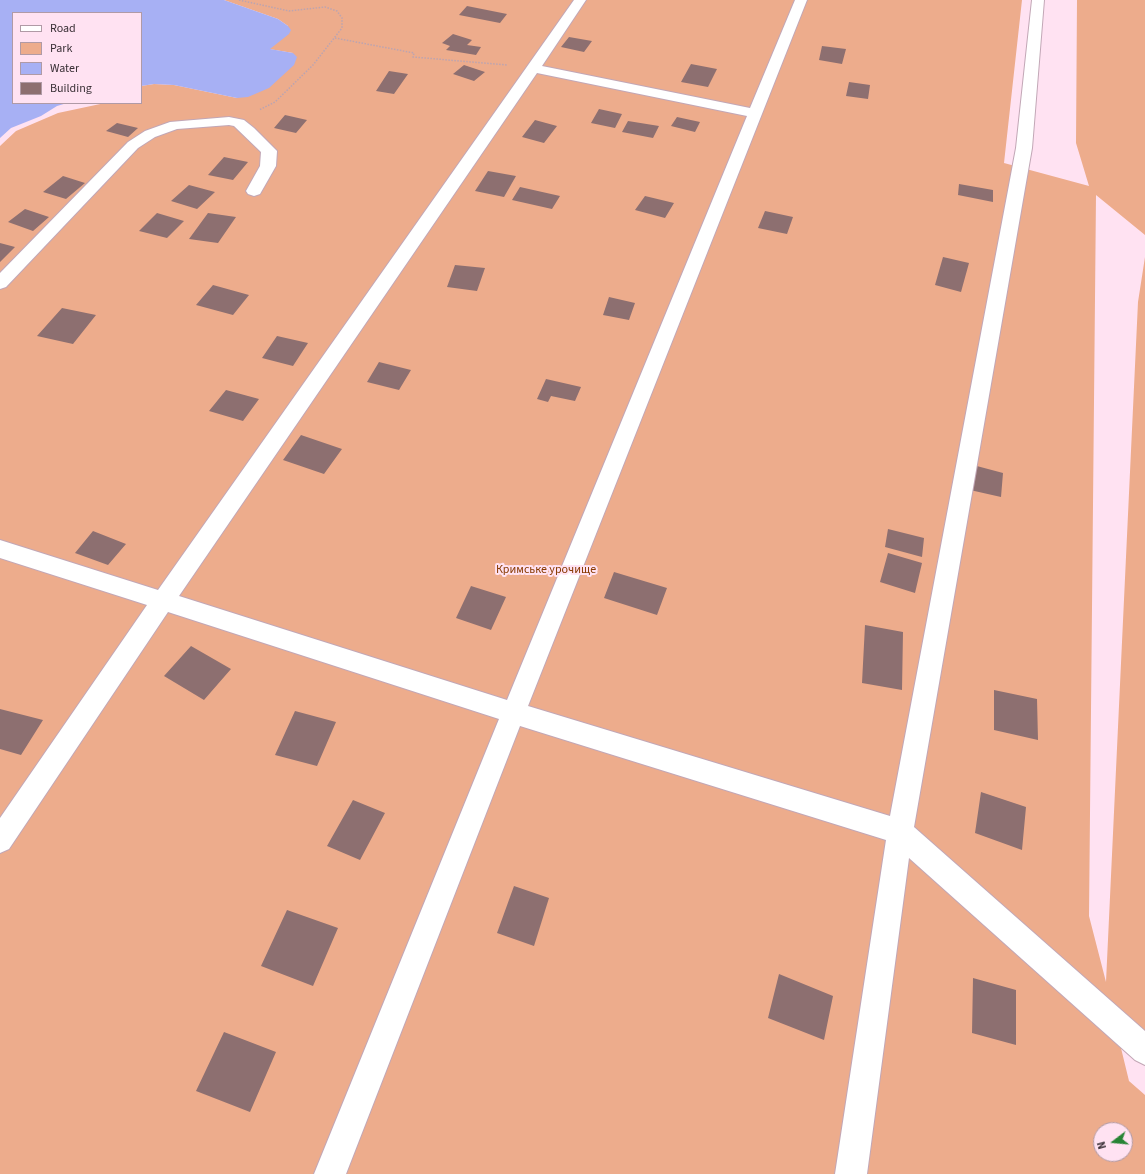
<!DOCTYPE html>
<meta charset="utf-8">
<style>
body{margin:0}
#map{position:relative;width:1145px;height:1174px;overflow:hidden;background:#ffe2f2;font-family:"Source Sans 3",sans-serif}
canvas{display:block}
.legend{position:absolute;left:12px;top:12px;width:130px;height:92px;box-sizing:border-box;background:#ffe2f2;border:1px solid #b09aa6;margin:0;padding:5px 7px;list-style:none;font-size:12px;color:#392f35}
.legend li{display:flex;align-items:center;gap:8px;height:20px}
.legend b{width:20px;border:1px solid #b09aa6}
.north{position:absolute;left:1093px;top:1122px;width:40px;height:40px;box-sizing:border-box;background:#ffe2f2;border:1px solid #b09aa6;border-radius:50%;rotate:254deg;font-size:11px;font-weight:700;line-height:16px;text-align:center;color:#392f35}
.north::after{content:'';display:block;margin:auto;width:14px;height:18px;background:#278435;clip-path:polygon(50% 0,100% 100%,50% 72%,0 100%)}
</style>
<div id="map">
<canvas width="1145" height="1174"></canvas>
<ul class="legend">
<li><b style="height:5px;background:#fff"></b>Road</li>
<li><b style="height:11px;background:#edac8c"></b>Park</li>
<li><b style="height:11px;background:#a7b0f4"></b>Water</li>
<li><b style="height:11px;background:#8d6f70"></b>Building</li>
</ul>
<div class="north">N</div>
</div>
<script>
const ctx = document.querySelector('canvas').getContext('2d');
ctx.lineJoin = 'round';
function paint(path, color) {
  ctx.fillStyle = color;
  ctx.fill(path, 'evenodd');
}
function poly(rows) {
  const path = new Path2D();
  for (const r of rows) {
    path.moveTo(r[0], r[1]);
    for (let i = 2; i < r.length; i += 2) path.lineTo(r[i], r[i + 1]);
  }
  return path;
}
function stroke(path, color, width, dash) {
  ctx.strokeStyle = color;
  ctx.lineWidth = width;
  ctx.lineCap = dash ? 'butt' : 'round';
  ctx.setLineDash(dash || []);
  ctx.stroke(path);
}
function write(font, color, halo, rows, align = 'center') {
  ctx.font = font + ' "Source Sans 3",sans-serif';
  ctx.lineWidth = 4;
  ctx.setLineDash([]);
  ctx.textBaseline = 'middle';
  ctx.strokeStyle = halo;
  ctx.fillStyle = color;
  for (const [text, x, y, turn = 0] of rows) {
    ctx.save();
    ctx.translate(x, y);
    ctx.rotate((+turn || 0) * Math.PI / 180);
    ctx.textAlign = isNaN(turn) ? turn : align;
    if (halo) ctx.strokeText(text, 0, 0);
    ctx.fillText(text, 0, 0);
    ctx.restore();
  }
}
paint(poly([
 [224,0,1022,0,1004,163,1089,186,1076,143,1077,0,1145,0,1145,235,1096,195,1089,916,1106,982,1138,302,1145,257,1145,1036,1111,1007,1129,1081,1145,1095,1145,1174,0,1174,0,146,16,131,58,113,105,103,141,103,141,86,154,84,174,85,237,98,293,53,269,49,288,26,278,19],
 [1101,1130,1125,1130,1125,1154,1101,1154]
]), '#edac8c');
paint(poly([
 [0,0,224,0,278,19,288,26,291,30,289,34,270,49,293,53,297,57,294,65,269,88,248,97,237,98,174,85,154,84,141,86,141,13,13,13,13,103,67,103,57,106,41,116,11,128,0,138]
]), '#a7b0f4');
paint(poly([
 [467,6,507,14,500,23,459,15],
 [453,34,472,40,467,45,481,47,476,55,446,50,450,46,442,43],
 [569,37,592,41,584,52,561,47],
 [822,46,846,49,842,64,819,60],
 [691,64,717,69,708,87,681,82],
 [464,65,485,72,474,81,453,74],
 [389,71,408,74,394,94,376,91],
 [849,82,870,85,868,99,846,96],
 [599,109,622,114,615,128,591,123],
 [285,115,307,120,296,133,274,128],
 [677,117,700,122,695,132,671,126],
 [535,120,557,126,544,143,522,137],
 [628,121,659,126,653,138,622,132],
 [117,123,138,128,128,137,106,131],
 [224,157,248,162,233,180,208,175],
 [488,171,516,176,504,197,475,191],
 [63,176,85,183,66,199,43,192],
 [959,184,993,190,993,202,958,195],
 [189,185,215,192,197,209,171,201],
 [520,187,560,196,552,209,512,200],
 [645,196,674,203,665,218,635,210],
 [25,209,49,217,33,231,8,222],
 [765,211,793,217,787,234,758,228],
 [157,213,184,221,167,238,139,231],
 [208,213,236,217,218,243,189,239],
 [0,243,15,247,0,262],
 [943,257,969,263,961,292,935,285],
 [455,265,485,268,477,291,447,287],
 [213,285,249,295,233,315,196,305],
 [609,297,635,303,629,320,603,315],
 [62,308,96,315,73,344,37,336],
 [277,336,308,343,293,366,262,358],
 [379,362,411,370,399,390,367,382],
 [546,379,581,387,575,401,551,396,548,402,537,399],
 [226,390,259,399,243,421,209,411],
 [301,435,342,449,324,474,283,460],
 [973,465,1003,473,1001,497,970,490],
 [888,529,924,538,922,557,885,547],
 [93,531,126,544,108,565,75,553],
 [888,553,922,563,915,593,880,582],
 [614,572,667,588,657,615,604,598],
 [471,586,506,597,491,630,456,618],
 [865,625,903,632,902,690,862,683],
 [191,646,231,669,204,700,164,676],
 [994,690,1037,699,1038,740,994,730],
 [0,709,43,720,21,755,0,749],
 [295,711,336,722,317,766,275,755],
 [981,792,1026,807,1022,850,975,833],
 [353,800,385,813,360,860,327,846],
 [514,886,549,898,534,946,497,933],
 [287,910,338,928,313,986,261,966],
 [779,974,833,996,824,1040,768,1018],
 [973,978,1016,990,1016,1045,972,1033],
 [224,1032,276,1052,250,1112,196,1091]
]), '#8d6f70');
const minor = poly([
 [574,0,586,0,542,66,750,108,795,0,807,0,528,706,890,816,1016,148,1032,0,1044,0,1032,148,914,827,1145,1031,1145,1065,1135,1060,909,858,867,1174,835,1174,886,840,520,726,346,1174,314,1174,499,719,168,612,9,849,0,853,0,818,147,605,0,558,0,540,158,590,574,0],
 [537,73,747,116,507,700,179,596,537,73],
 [229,117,244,120,254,128,277,151,276,166,260,194,254,196,248,194,246,191,260,166,261,152,234,126,229,125,177,129,155,137,138,148,6,287,0,289,0,273,128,142,145,131,170,122,229,117]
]);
stroke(minor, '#c2a7b6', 2);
stroke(poly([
 [239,0,289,11,325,7,337,11,342,18,342,28,313,65,275,102,259,110],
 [335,38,414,53,413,57,507,65]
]), '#bba4b1', 1.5, [1.5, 1.5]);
paint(minor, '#fff');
write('12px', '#873900', '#ffe2f2', [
 ["Кримське урочище",546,570]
]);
</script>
